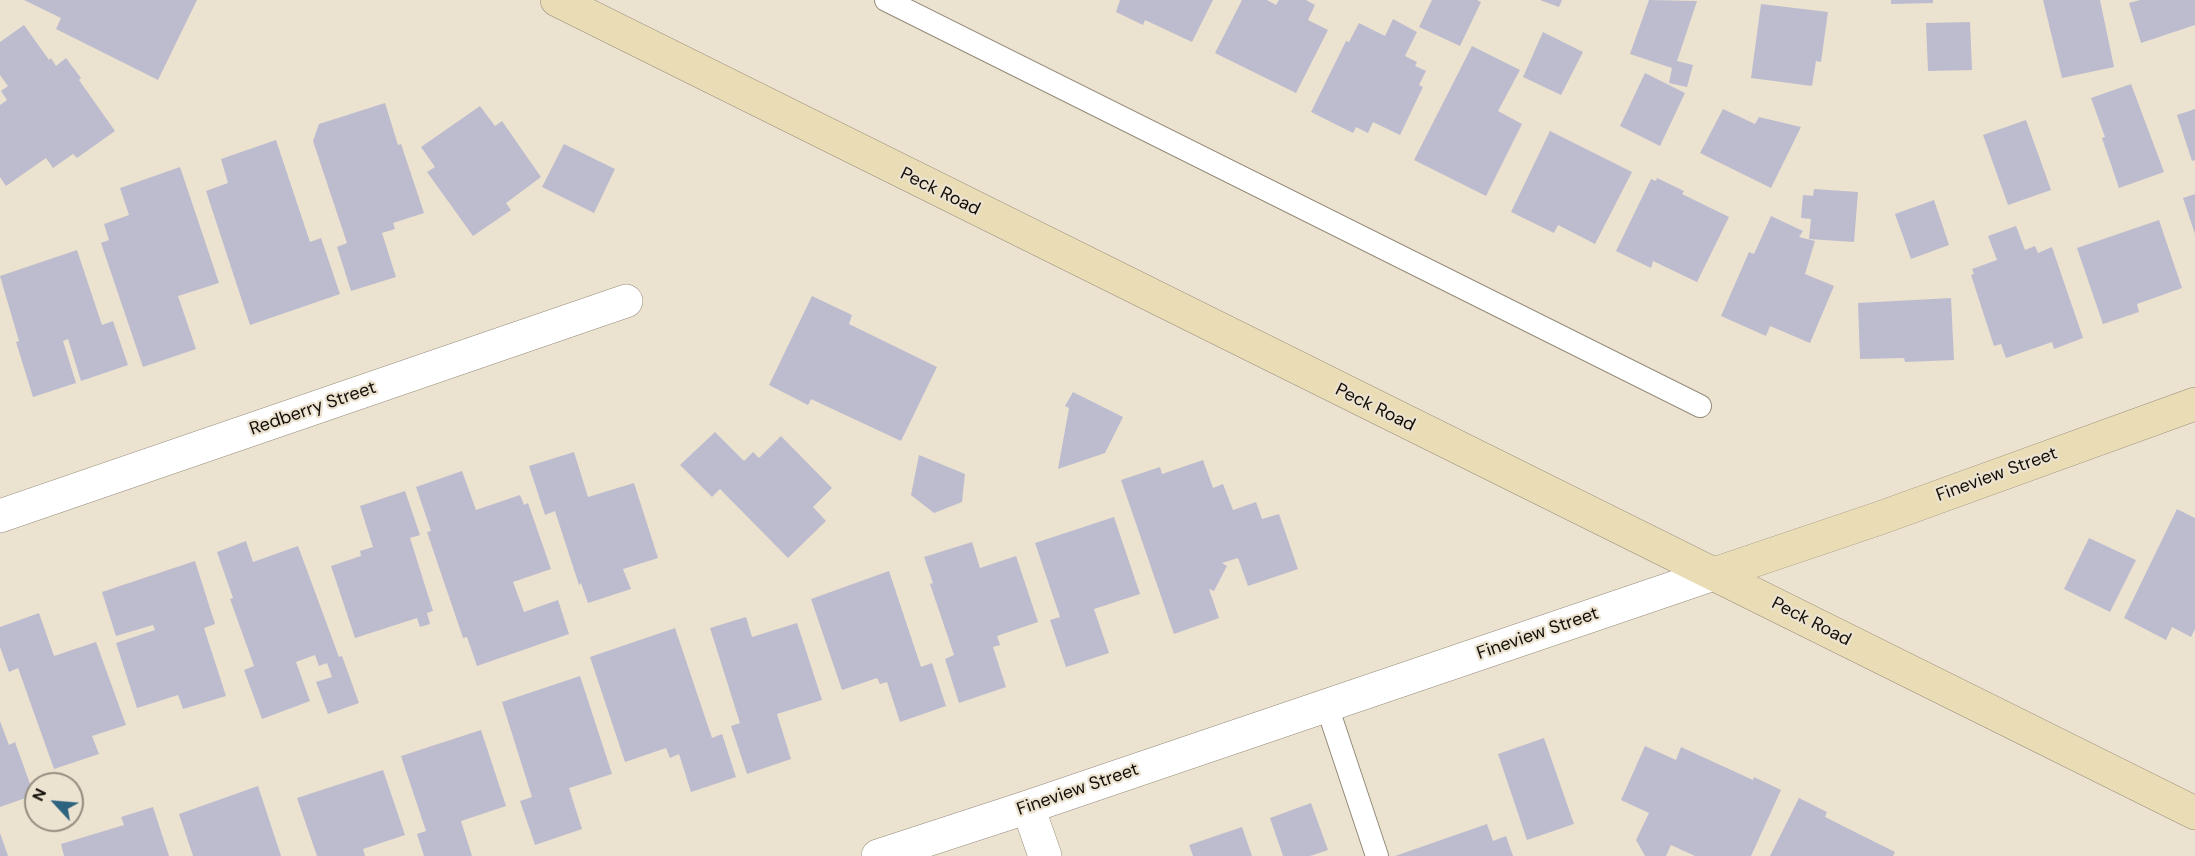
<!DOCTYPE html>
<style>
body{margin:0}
#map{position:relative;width:2195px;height:856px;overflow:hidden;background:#ece2d0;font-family:"DM Sans",sans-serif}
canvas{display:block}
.north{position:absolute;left:24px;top:772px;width:60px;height:60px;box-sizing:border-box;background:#ece2d0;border:2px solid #958d80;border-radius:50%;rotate:296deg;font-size:16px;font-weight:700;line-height:24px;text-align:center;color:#120e08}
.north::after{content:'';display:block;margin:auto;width:21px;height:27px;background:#2d637e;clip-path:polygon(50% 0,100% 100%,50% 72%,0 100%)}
</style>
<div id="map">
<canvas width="2195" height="856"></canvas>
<div class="north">N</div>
</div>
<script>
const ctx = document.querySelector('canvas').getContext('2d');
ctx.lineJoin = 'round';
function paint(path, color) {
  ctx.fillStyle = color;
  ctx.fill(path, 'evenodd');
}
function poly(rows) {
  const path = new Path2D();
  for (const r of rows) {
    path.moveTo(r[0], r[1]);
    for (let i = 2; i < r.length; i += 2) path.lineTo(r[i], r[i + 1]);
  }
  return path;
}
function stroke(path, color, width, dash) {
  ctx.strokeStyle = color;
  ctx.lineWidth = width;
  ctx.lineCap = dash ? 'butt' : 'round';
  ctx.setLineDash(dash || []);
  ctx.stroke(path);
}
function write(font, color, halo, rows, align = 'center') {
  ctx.font = font + ' "DM Sans",sans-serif';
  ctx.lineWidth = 4.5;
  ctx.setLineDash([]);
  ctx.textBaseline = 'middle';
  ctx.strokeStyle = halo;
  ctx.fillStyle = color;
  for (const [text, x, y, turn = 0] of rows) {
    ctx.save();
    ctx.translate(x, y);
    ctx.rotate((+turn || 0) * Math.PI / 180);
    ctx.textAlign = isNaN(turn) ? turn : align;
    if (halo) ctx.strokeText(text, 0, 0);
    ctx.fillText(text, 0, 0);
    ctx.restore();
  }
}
paint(poly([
 [24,0,197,0,158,80,56,29,61,18],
 [1120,0,1213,0,1192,42,1145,20,1143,25,1116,12],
 [1242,0,1267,0,1276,5,1279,0,1306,0,1315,5,1308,20,1328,30,1296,93,1215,53],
 [1432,0,1477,0,1481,2,1460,46,1419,27],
 [1540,0,1562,0,1559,7],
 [1649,0,1697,1,1677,61,1693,65,1687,87,1669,83,1672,68,1630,54],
 [1891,0,1933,0,1933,3,1891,4],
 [2043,0,2100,0,2114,67,2062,78],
 [2140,0,2195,0,2195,25,2141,43,2129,3],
 [1761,4,1828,12,1821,62,1816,61,1812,86,1751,78],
 [1393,19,1417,32,1405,56,1417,62,1415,66,1426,71,1419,85,1423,87,1400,135,1373,122,1368,133,1356,127,1353,133,1311,112,1346,41,1349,42,1359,23,1385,36],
 [1970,22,1972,70,1928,71,1926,23],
 [24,25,49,60,51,58,56,66,66,58,81,78,79,80,115,131,77,158,73,154,53,168,46,158,6,186,0,177,0,105,7,100,1,91,8,86,0,75,0,42],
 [1543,32,1583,52,1561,95,1523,77],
 [1472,46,1520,70,1498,111,1522,124,1486,196,1414,160],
 [1645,73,1685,93,1660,146,1620,126],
 [2131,84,2164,172,2119,188,2102,138,2105,137,2091,98],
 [385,103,398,145,401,144,424,213,393,223,395,229,382,233,396,277,351,291,337,247,347,243,313,141,319,124],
 [480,106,495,126,502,121,541,177,506,203,511,210,473,236,427,172,435,167,421,147],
 [1723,109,1755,124,1759,117,1801,127,1771,188,1700,153],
 [2195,109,2195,160,2192,161,2177,115],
 [2026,120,2051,190,2008,205,1983,135],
 [1550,131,1632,172,1595,244,1558,225,1554,233,1511,212],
 [276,140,310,242,321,238,340,294,250,325,206,191,228,183,221,159],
 [564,144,615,169,594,213,542,187],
 [180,167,219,283,178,296,196,349,143,367,101,243,109,240,104,224,129,215,120,188],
 [1657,178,1684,191,1682,194,1729,217,1697,282,1653,261,1651,268,1616,251,1651,179,1656,181],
 [1814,189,1858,192,1854,242,1809,239,1811,219,1801,218,1803,195,1813,196],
 [2195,194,2195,234,2183,198],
 [1934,200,1949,245,1911,259,1895,214],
 [1771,216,1803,231,1799,237,1815,241,1805,274,1834,286,1810,343,1770,326,1766,336,1721,316,1749,252,1754,254],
 [2159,220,2182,288,2137,304,2139,312,2103,324,2077,248],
 [2016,226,2025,250,2035,246,2038,253,2052,247,2083,338,2054,349,2052,342,2006,358,2001,344,1994,346,1971,275,1974,274,1972,269,1997,260,1988,236],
 [77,250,102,325,113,321,128,365,81,381,68,339,63,341,76,383,33,397,16,342,19,341,0,276],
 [812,296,852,315,849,324,937,367,901,441,811,399,808,405,769,385],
 [1951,298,1954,360,1905,362,1904,358,1860,359,1858,303],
 [1073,392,1123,417,1105,453,1058,469,1069,408,1065,406],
 [715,432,744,461,753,452,759,458,781,436,832,488,813,507,826,521,788,558,720,489,712,497,680,465],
 [574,452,588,497,634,483,658,558,623,569,631,589,588,603,581,583,579,585,555,511,545,515,529,466],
 [919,455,965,474,962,502,934,513,911,495],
 [1203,460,1213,488,1223,484,1233,510,1256,502,1262,519,1279,514,1298,569,1248,586,1238,558,1222,563,1227,566,1214,591,1209,589,1219,618,1174,634,1121,480,1160,467,1162,474],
 [462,471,476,510,520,495,524,505,528,503,551,569,513,582,524,612,558,600,569,634,477,666,467,637,463,638,427,532,431,531,416,487],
 [405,491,420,535,410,538,433,611,427,613,430,624,420,627,417,618,355,638,331,566,361,556,360,551,373,547,360,506],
 [2177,509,2195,518,2195,629,2191,637,2172,627,2166,640,2124,618],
 [1114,517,1140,594,1094,609,1109,653,1066,667,1050,620,1060,617,1035,543],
 [2089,538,2136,560,2110,612,2064,589],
 [246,541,253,562,298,546,339,657,342,656,359,703,328,714,316,682,332,677,327,663,319,666,315,655,296,662,310,701,262,719,244,670,254,666,230,599,233,598,217,552],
 [972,542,980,568,1016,556,1038,622,997,636,1000,645,993,647,1006,687,959,703,945,659,954,655,930,584,933,583,924,557],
 [195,561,215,624,204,628,226,696,183,709,178,695,137,708,116,643,155,630,153,625,116,636,102,592],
 [889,571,921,667,932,663,946,706,900,722,887,682,880,684,877,678,842,690,811,599],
 [39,613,54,656,96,642,126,725,92,736,99,754,54,769,18,668,9,672,0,647,0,627],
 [746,617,752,637,797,623,822,700,777,714,791,759,747,774,731,726,740,723,710,628],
 [675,628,712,738,722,734,736,777,691,792,679,754,670,758,666,748,625,762,590,657],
 [580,676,612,774,569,788,582,829,535,845,520,801,532,797,502,702],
 [0,721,9,745,15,742,34,795,0,807],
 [481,730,506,806,461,821,472,856,424,856,417,834,426,831,401,756],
 [1544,738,1574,824,1527,840,1498,754],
 [1645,746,1676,760,1681,747,1753,780,1754,777,1781,790,1751,856,1695,856,1671,845,1666,856,1645,856,1636,840,1649,813,1621,800],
 [383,770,405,835,363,849,365,856,317,856,297,798],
 [258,786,281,856,193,856,179,814],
 [1799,798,1827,812,1825,817,1895,852,1893,856,1770,856],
 [1311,803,1328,850,1310,856,1283,856,1270,818],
 [153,807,169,856,64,856,61,844,124,825,121,817],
 [1487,824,1493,841,1506,836,1513,856,1395,856],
 [1242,827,1252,856,1193,856,1189,845],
 [0,833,8,856,0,856]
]), '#bdbccf');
const lane = poly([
 [886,0,1700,406],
 [1327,706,1377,856]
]);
const street = poly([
 [0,516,626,301],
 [1028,807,1045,856],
 [878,856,1028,807,1714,574]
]);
const secondary = poly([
 [557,0,2195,813],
 [1714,574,1880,518,2195,404]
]);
stroke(lane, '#948b7a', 24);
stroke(street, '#948b7a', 34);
stroke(secondary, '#948b7a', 34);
stroke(lane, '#fff', 22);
stroke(street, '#fff', 33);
stroke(secondary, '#eaddb6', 33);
write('18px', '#120e08', '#ece2d0', [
 ["Peck Road",940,192,26],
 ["Peck Road",1375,408,26],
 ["Redberry Street",313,409,-19],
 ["Fineview Street",1997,475,-20],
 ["Peck Road",1811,622,27],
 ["Fineview Street",1538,634,-19],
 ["Fineview Street",1078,790,-19]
]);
</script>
